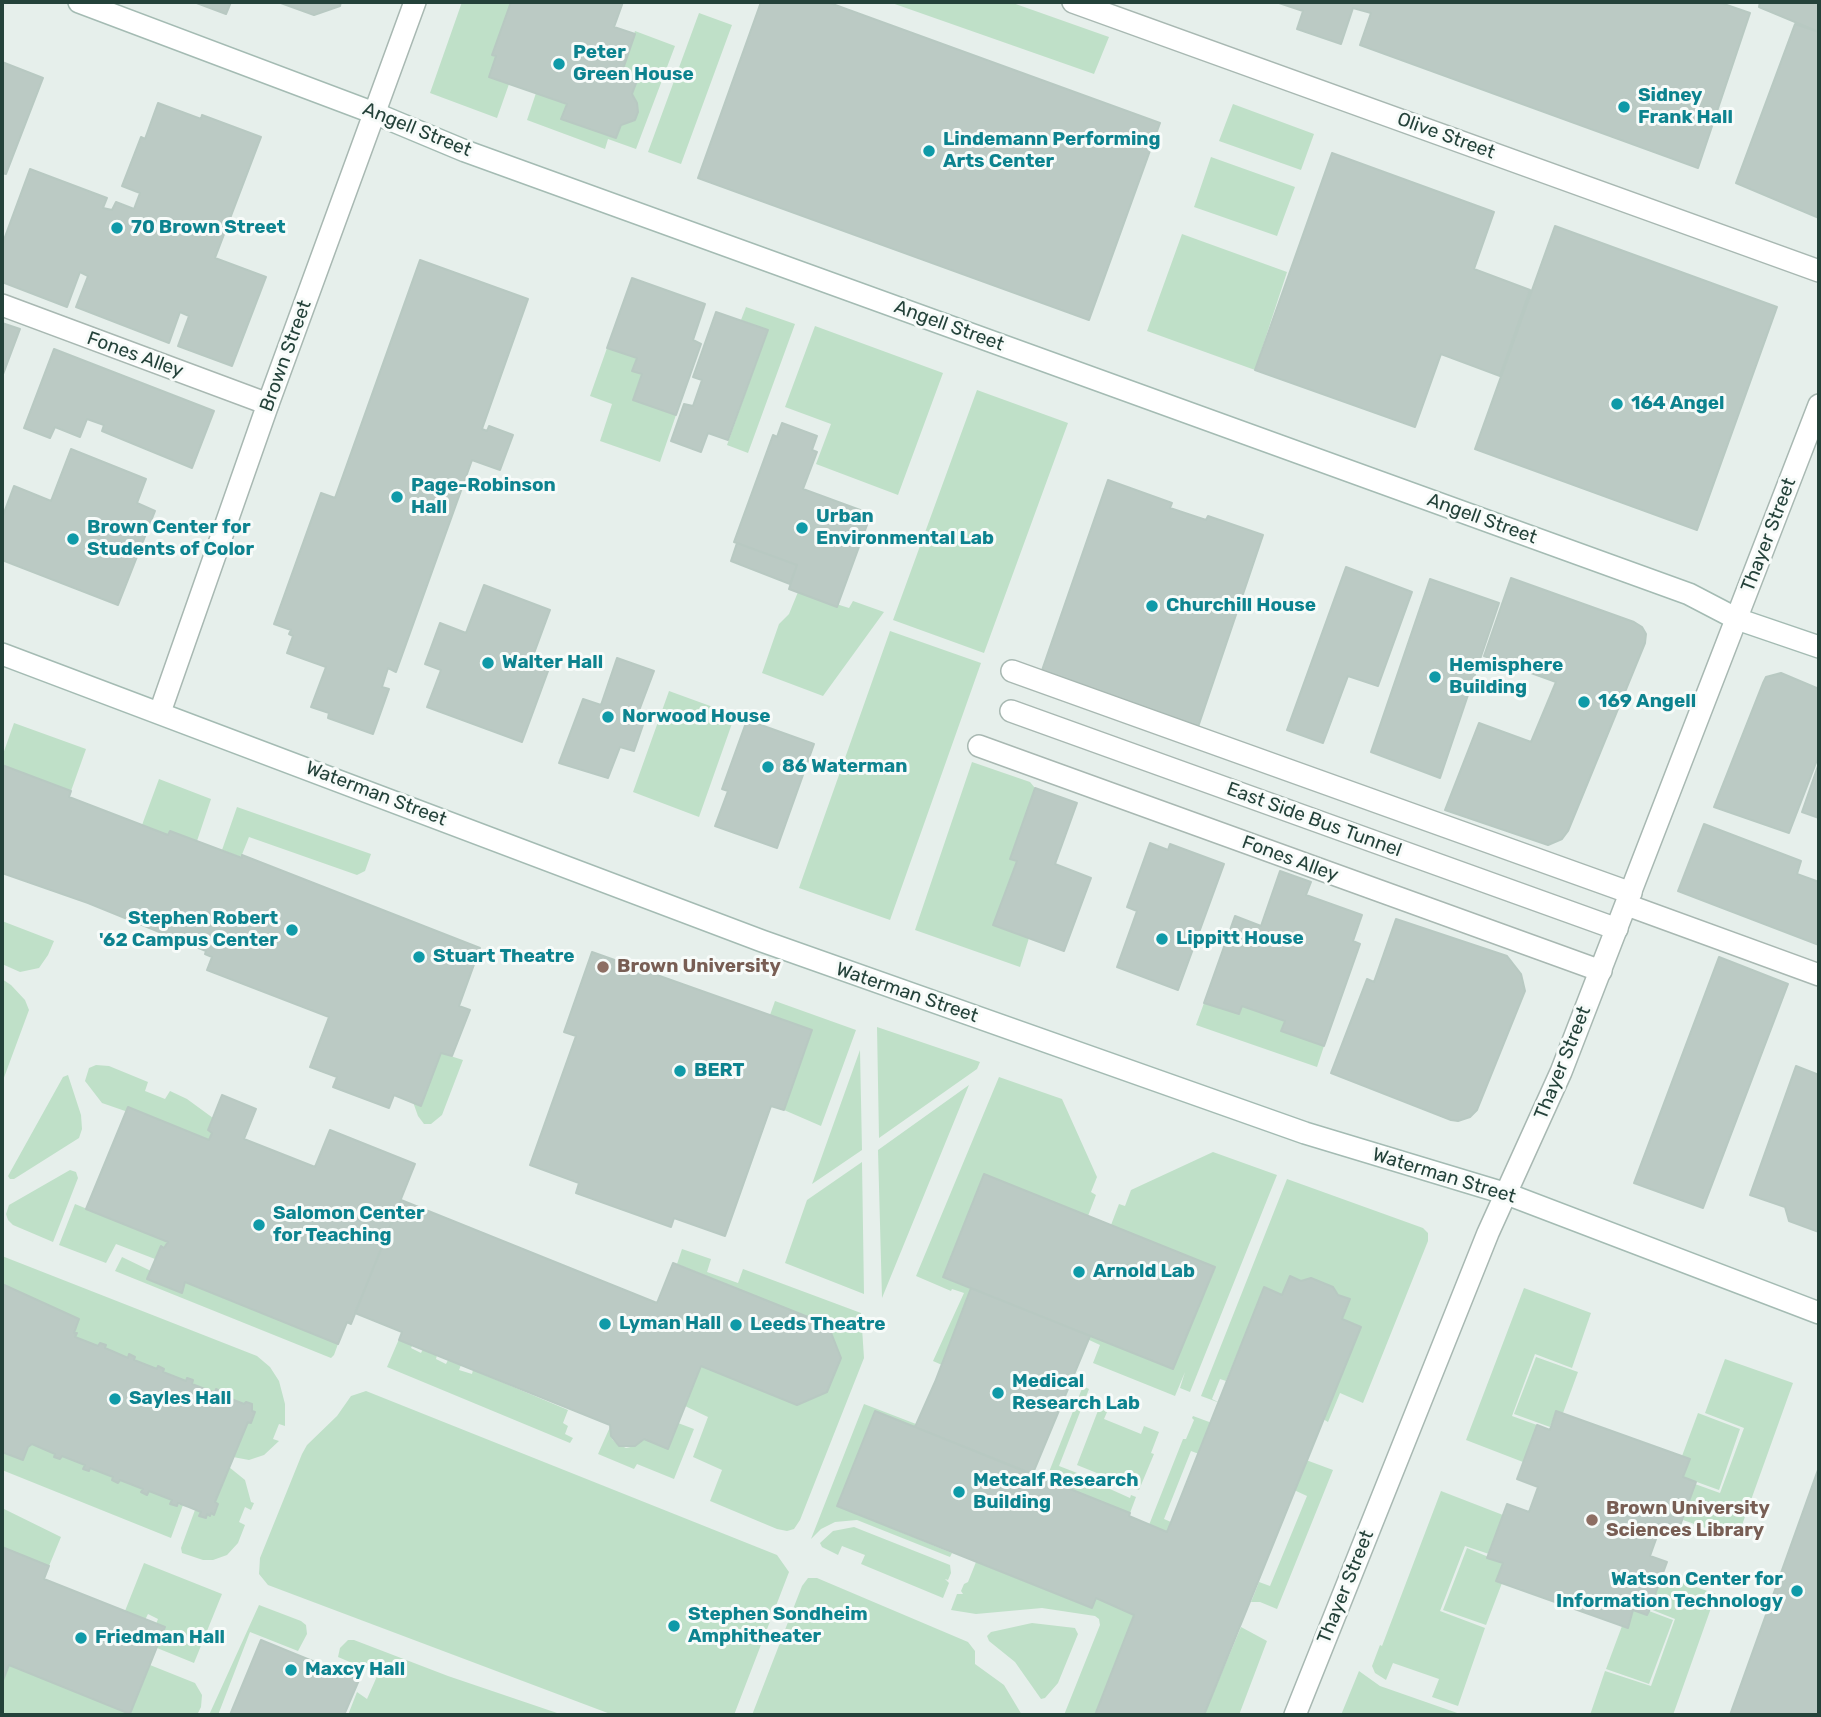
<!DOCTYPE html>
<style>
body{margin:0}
#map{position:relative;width:1821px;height:1717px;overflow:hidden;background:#e6efeb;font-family:Rubik,sans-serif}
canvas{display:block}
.frame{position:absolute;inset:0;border:4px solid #24423a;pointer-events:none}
</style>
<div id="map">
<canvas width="1821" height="1717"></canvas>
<div class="frame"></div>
</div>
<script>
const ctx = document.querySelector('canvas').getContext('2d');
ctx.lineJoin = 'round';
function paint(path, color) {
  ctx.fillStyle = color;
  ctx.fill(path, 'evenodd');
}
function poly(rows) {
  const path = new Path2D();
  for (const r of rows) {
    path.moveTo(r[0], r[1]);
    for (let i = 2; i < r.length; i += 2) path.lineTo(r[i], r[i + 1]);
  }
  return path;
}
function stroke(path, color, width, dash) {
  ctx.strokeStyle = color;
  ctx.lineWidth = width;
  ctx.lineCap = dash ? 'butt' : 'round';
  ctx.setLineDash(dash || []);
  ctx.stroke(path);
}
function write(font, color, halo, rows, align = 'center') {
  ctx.font = font + ' Rubik,sans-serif';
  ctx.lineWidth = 6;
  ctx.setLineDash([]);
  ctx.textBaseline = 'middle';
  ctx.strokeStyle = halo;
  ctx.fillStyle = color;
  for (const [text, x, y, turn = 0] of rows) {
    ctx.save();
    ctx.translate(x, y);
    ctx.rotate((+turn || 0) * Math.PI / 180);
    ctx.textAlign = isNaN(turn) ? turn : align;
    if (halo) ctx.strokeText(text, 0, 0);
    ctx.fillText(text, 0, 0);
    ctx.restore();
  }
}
paint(poly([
 [462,2,511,2,493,54,496,56,489,77,509,84,497,118,430,93],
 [889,2,1010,2,1109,37,1094,74],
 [699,13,732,25,681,164,648,152],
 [635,31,675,46,636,149,608,139,605,149,527,120,536,93,567,104,562,119,616,138,621,125,634,121,638,112,637,103,632,94,638,78,622,72],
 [1233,104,1314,134,1301,170,1219,141],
 [1211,157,1295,187,1277,236,1194,207],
 [1182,234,1287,272,1255,370,1147,331],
 [746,307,795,324,748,453,727,445,768,330,741,320],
 [815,326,943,373,898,495,816,464,831,424,785,407],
 [607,348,637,358,632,371,642,374,633,400,676,415,660,462,600,441,612,404,590,396],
 [977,390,1068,423,984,653,893,620],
 [798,592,849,608,853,601,884,612,823,696,762,673,779,624,789,614],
 [890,631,981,663,890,920,799,888],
 [669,691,735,715,699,817,633,792],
 [14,723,86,749,71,791,2,765,2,757],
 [972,762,1030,782,1035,788,1010,858,1017,861,994,925,1029,938,1020,967,915,930],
 [159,779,211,799,197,841,170,831,168,835,142,825],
 [237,807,371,854,365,871,357,875,249,837,241,857,222,850],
 [2,921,54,941,48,955,39,968,20,972,2,964],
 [2,979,11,985,25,1000,29,1010,2,1083],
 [775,1001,856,1030,821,1126,784,1110,812,1031,770,1015],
 [1204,1003,1239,1014,1242,1006,1285,1021,1281,1031,1324,1046,1317,1067,1196,1025],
 [877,1027,980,1062,977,1069,879,1138],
 [860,1050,862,1150,812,1184],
 [441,1053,463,1060,442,1115,431,1124,424,1124,418,1116,413,1102,421,1106],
 [96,1065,109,1066,148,1082,145,1091,165,1099,170,1091,187,1099,213,1118,208,1130,212,1133,209,1140,102,1103,85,1081,89,1068],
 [68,1075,81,1115,82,1129,79,1138,14,1179,10,1179,8,1176,63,1077],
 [999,1077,1062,1099,1097,1177,1091,1192,1096,1195,1088,1216,984,1175,943,1277,971,1288,942,1365,933,1361,964,1293,952,1289,951,1291,916,1276],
 [969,1085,882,1298,878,1150],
 [1213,1152,1277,1175,1190,1392,1180,1388,1185,1372,1175,1396,1093,1363,1100,1345,1087,1339,1090,1336,1173,1369,1215,1267,1111,1225,1119,1204,1125,1206,1131,1190],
 [862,1162,864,1294,785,1263,807,1200],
 [70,1170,76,1172,78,1178,53,1242,13,1225,8,1220,6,1214,9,1205],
 [1287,1179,1423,1228,1428,1233,1428,1241,1363,1403,1340,1393,1328,1422,1323,1419,1361,1327,1342,1319,1349,1300,1338,1295,1333,1287,1311,1278,1301,1281,1290,1276,1282,1295,1264,1288,1226,1381,1220,1379,1212,1399,1220,1403,1201,1396],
 [75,1204,168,1242,164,1248,161,1246,155,1259,116,1244,106,1263,59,1245],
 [682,1249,711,1259,707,1272,738,1283,743,1269,861,1313,864,1358,800,1520,794,1529,787,1531,777,1529,710,1501,722,1470,693,1457,708,1417,685,1406,701,1366,827,1392,841,1358,828,1325,677,1264],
 [2,1256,257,1356,270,1367,279,1381,285,1404,285,1426,279,1424,273,1439,279,1441,264,1455,249,1460,233,1457,248,1422,251,1422,255,1412,252,1411,251,1404,246,1402,244,1404,221,1395,222,1391,217,1390,215,1393,192,1384,193,1380,187,1378,186,1381,163,1372,164,1369,159,1366,157,1369,134,1360,135,1357,129,1354,128,1358,75,1337,76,1333,74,1333,79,1319,2,1284],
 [122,1257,151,1271,182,1292,185,1282,338,1344,334,1355,331,1358,115,1271],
 [1524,1288,1591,1313,1572,1368,1535,1354,1512,1416,1537,1425,1523,1462,1466,1440],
 [399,1339,413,1344,411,1348,421,1353,423,1349,437,1355,436,1359,446,1364,448,1360,461,1365,459,1370,472,1374,473,1370,568,1410,563,1423,568,1426,565,1434,573,1438,570,1443,387,1367],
 [1536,1357,1578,1372,1563,1413,1556,1411,1550,1427,1514,1414],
 [1725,1359,1793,1383,1737,1539,1683,1520,1695,1484,1720,1493,1744,1428,1705,1413],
 [1083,1386,1089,1389,1059,1466,1111,1486,1110,1489,1130,1498,1131,1495,1136,1497,1130,1513,1033,1474,1047,1477],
 [366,1391,777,1555,789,1572,734,1715,613,1715,268,1585,259,1574,260,1558,302,1454,307,1445,337,1416,351,1396],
 [864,1404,916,1424,916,1427,875,1411,837,1506,952,1553,950,1557,857,1520,835,1522,821,1529,811,1539],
 [1099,1408,1107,1412,1104,1419,1141,1434,1144,1426,1159,1432,1151,1453,1154,1454,1139,1490,1077,1465],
 [1698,1413,1740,1429,1719,1490,1683,1477,1690,1459,1682,1456],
 [1193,1416,1212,1423,1199,1454,1191,1451,1164,1519,1171,1522,1167,1532,1149,1525,1183,1439,1186,1439,1194,1420,1192,1418],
 [678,1423,694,1429,674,1479,637,1464,634,1469,598,1454,610,1427,612,1439,616,1443,626,1448,635,1446,644,1439],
 [32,1444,55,1454,54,1457,60,1459,62,1456,85,1465,83,1469,89,1471,90,1468,143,1489,142,1492,147,1494,149,1491,172,1500,171,1504,183,1505,171,1538,2,1470,2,1452,23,1460,28,1447],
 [1306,1460,1333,1470,1277,1609,1260,1602,1251,1602,1259,1582,1270,1586,1307,1496,1294,1490],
 [229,1467,245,1480,251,1502,254,1503,251,1510,245,1507,239,1522,245,1525,238,1543,227,1555,213,1560,203,1560,182,1553,181,1548,195,1510,201,1512,199,1516,205,1518,207,1514,213,1514,215,1502],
 [1441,1491,1503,1515,1489,1554,1465,1546,1440,1611,1485,1628,1458,1706,1432,1697,1439,1679,1393,1663,1386,1680,1375,1673,1372,1666,1380,1645,1382,1646],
 [2,1508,61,1537,49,1566,2,1547],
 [854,1527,950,1565,951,1573,948,1580,945,1579,949,1583,943,1598,861,1564,865,1555,842,1546,838,1555,822,1547,820,1543,833,1531],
 [1467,1548,1503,1563,1496,1581,1502,1583,1486,1625,1443,1610],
 [976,1562,1091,1608,1096,1598,1134,1615,1095,1715,1064,1715,1100,1625,1099,1619,1095,1616,1042,1608,976,1614,951,1610,957,1594,963,1594,961,1591,964,1584,968,1582],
 [144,1563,222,1594,194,1663,157,1648,165,1628,156,1624,158,1619,148,1614,145,1620,125,1611],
 [1662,1575,1716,1594,1673,1715,1590,1715,1605,1671,1651,1686,1675,1619,1650,1609],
 [808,1578,817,1578,968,1642,975,1651,975,1664,1004,1685,1022,1715,752,1715,802,1586],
 [259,1605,301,1621,306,1625,307,1634,298,1651,250,1632,218,1715,209,1715],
 [1633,1610,1647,1615,1649,1611,1673,1620,1649,1684,1606,1669,1622,1626,1628,1627],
 [1032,1623,1075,1628,1078,1634,1058,1683,1045,1698,1041,1699,1015,1662,989,1641,987,1636,991,1632],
 [1241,1627,1267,1641,1239,1715,1204,1715],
 [348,1640,354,1640,448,1676,563,1715,348,1715,357,1692,367,1699,378,1674,338,1657,340,1648],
 [9,1665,130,1714,150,1665,195,1683,202,1695,201,1707,197,1715,2,1715,2,1683],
 [1359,1671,1380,1686,1463,1715,1341,1715]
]), '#bfe0c8');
const building = poly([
 [194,2,231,2,226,14,194,2],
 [278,2,341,2,340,6,314,15,278,2],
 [511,2,623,2,614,27,635,34,622,72,638,78,632,94,637,103,638,112,635,120,621,125,616,138,561,119,567,104,489,77,496,56,492,55,511,2],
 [761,2,827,2,1160,123,1089,320,698,178,761,2],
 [1276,2,1718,2,1750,13,1698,168,1360,45,1371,13,1353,8,1341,44,1297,29,1303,11,1276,2],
 [1760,2,1819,2,1819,32,1759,7,1760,2],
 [1795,24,1819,32,1819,218,1736,183,1795,24],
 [2,62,43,78,6,174,2,173,2,62],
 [158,103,201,119,202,115,261,137,215,258,266,277,232,366,178,346,189,316,180,312,169,343,76,307,88,276,80,272,67,307,2,282,2,245,30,169,107,198,103,208,112,210,116,202,134,209,140,193,122,186,141,137,145,139,158,103],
 [1332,153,1494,212,1474,269,1530,290,1500,376,1441,354,1415,427,1255,370,1332,153],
 [1555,226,1777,307,1697,530,1475,449,1555,226],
 [420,260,528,299,482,429,487,431,489,426,513,435,500,470,472,460,396,672,388,668,382,687,389,689,373,734,328,718,329,713,311,707,326,667,287,653,293,636,289,634,291,630,274,624,321,493,335,498,420,260],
 [632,278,705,304,693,340,701,344,676,415,633,400,642,374,632,371,637,358,607,348,632,278],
 [716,312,768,330,728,440,708,433,701,452,671,441,684,404,693,406,702,380,693,377,716,312],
 [2,323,20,329,2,377,2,323],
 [54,349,214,411,192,468,102,431,104,425,87,419,80,437,55,427,50,438,24,428,54,349],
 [782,423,817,436,812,450,817,452,803,489,871,514,837,607,789,589,797,565,734,542,773,435,777,437,782,423],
 [71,449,146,479,137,503,155,511,118,605,2,560,2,518,14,486,51,501,71,449],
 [1108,480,1172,503,1170,508,1206,520,1208,516,1263,535,1197,730,1040,676,1108,480],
 [737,543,797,565,790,584,731,561,737,543],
 [1346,567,1412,592,1378,686,1348,676,1323,743,1287,730,1346,567],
 [1511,578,1634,622,1642,627,1646,634,1645,643,1568,831,1562,839,1548,845,1445,810,1479,723,1531,742,1556,682,1484,656,1511,578],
 [1430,579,1499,603,1440,778,1371,752,1430,579],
 [484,585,550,610,533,656,551,663,522,742,427,707,441,670,425,664,440,623,466,633,484,585],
 [617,658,654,671,637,716,645,719,634,751,620,747,608,778,559,763,583,699,601,705,617,658],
 [1781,673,1819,689,1819,755,1789,833,1714,807,1763,683,1766,677,1781,673],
 [747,720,814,744,777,848,715,826,728,791,722,789,747,720],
 [1819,763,1819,818,1802,812,1819,763],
 [2,765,71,791,69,797,168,835,170,831,242,858,242,855,480,948,459,1006,470,1010,452,1056,441,1053,421,1106,394,1095,389,1108,333,1087,337,1077,310,1067,329,1017,207,970,212,957,205,954,206,951,88,903,2,873,2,765],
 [1035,788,1077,803,1055,864,1091,878,1064,951,993,925,1017,861,1010,859,1035,788],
 [1704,824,1801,861,1797,874,1819,882,1819,945,1678,891,1704,824],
 [1150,843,1168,850,1170,844,1224,864,1178,990,1117,967,1137,911,1127,907,1150,843],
 [1280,871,1311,882,1306,895,1362,915,1353,941,1360,944,1324,1046,1281,1031,1285,1021,1242,1006,1239,1014,1204,1003,1235,916,1261,926,1280,871],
 [1396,919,1507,956,1521,974,1525,991,1477,1110,1470,1117,1458,1121,1451,1120,1331,1073,1367,979,1374,982,1396,919],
 [592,952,812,1030,784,1110,771,1106,725,1236,674,1218,671,1227,576,1193,579,1183,530,1165,576,1036,564,1032,592,952],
 [1719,957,1788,984,1703,1208,1634,1183,1719,957],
 [1796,1066,1819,1075,1819,1232,1789,1221,1785,1207,1750,1195,1796,1066],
 [222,1095,256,1109,244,1139,315,1167,330,1130,415,1164,351,1324,347,1322,338,1344,185,1282,182,1293,147,1279,161,1246,164,1248,168,1242,86,1209,128,1107,209,1140,212,1133,208,1130,222,1095],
 [984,1174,1215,1267,1173,1369,943,1277,984,1174],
 [401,1200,657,1303,673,1263,828,1325,841,1358,827,1392,797,1405,701,1366,668,1449,644,1439,635,1446,619,1446,611,1436,610,1425,399,1340,402,1332,355,1313,401,1200],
 [1290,1276,1301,1281,1311,1278,1333,1287,1338,1295,1350,1299,1342,1319,1361,1327,1204,1715,1095,1715,1134,1615,1096,1598,1092,1608,837,1506,875,1411,1130,1513,1129,1516,1167,1532,1264,1287,1282,1295,1290,1276],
 [2,1284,79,1319,74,1333,77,1333,75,1337,98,1346,100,1343,106,1345,105,1348,128,1358,129,1354,135,1357,134,1360,157,1369,158,1366,164,1369,163,1372,186,1381,187,1378,193,1380,192,1384,215,1393,216,1389,222,1392,221,1395,244,1404,246,1402,252,1404,252,1411,255,1412,251,1423,248,1422,215,1502,218,1504,214,1515,211,1513,210,1516,207,1514,206,1518,199,1516,201,1512,189,1507,178,1503,177,1506,170,1504,172,1500,149,1491,147,1495,141,1492,143,1489,120,1480,118,1483,112,1480,113,1477,90,1468,89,1471,83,1469,85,1465,62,1456,60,1459,54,1457,55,1454,32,1444,28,1447,23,1460,2,1452,2,1284],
 [971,1288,1090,1336,1033,1473,1036,1476,915,1427,935,1382,971,1288],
 [1556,1411,1690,1459,1683,1477,1696,1482,1677,1534,1660,1528,1650,1556,1667,1562,1649,1611,1647,1615,1633,1610,1628,1628,1496,1581,1503,1563,1487,1558,1507,1504,1529,1512,1538,1487,1517,1479,1537,1425,1550,1430,1556,1411],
 [1819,1467,1819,1715,1730,1715,1819,1467],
 [2,1547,49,1566,44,1579,165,1627,130,1714,9,1665,2,1683,2,1547],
 [261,1640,359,1680,344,1715,230,1715,261,1640]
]);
paint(building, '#bbcac4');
stroke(building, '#b8c9c2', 2);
const service = poly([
 [2,305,268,404],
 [1012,671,1631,893],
 [1011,711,1617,929],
 [979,746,1601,971],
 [1627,905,1819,975]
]);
const minor = poly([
 [1073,2,1819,271],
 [160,712,268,404,415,2]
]);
const tertiary = poly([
 [1295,1715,1488,1233,1561,1072,1819,405]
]);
const secondary = poly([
 [79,2,374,113,465,151,1689,594,1737,619,1819,647],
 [2,654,762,941,1305,1133,1507,1194,1819,1313]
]);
stroke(service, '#a8b8b2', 24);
stroke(minor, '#a8b8b2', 24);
stroke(tertiary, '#a8b8b2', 24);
stroke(secondary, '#a4bbb3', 24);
stroke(service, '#fff', 21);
stroke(minor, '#fff', 21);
stroke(tertiary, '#fff', 21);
stroke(secondary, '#fff', 21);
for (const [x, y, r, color] of [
 [559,64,7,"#0f9aa8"],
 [1624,107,7,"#0f9aa8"],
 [929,151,7,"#0f9aa8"],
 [117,228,7,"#0f9aa8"],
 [1617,404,7,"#0f9aa8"],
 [397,497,7,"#0f9aa8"],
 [802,528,7,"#0f9aa8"],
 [73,539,7,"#0f9aa8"],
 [1152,606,7,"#0f9aa8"],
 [488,663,7,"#0f9aa8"],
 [1435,677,7,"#0f9aa8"],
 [1584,702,7,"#0f9aa8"],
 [608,717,7,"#0f9aa8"],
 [768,767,7,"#0f9aa8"],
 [292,930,7,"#0f9aa8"],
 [1162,939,7,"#0f9aa8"],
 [419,957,7,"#0f9aa8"],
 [603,967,7,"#8d6e63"],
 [680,1071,7,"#0f9aa8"],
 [259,1225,7,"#0f9aa8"],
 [1079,1272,7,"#0f9aa8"],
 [605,1324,7,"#0f9aa8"],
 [736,1325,7,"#0f9aa8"],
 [998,1393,7,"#0f9aa8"],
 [115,1399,7,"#0f9aa8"],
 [959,1492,7,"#0f9aa8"],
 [1592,1520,7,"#8d6e63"],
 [1797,1591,7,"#0f9aa8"],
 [674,1626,7,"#0f9aa8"],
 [81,1638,7,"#0f9aa8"],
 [291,1670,7,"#0f9aa8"]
]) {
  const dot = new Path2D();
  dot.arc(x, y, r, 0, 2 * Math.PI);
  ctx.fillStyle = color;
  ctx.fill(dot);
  stroke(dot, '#f7fbf9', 2.5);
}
write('bold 19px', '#0d838f', '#f7fbf9', [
 ["Peter",573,53],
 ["Green House",573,75],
 ["Sidney",1638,96],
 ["Frank Hall",1638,118],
 ["Lindemann Performing",943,140],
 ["Arts Center",943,162],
 ["70 Brown Street",131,228],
 ["164 Angel",1631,404],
 ["Page-Robinson",411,486],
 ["Hall",411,508],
 ["Urban",816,517],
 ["Environmental Lab",816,539],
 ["Brown Center for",87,528],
 ["Students of Color",87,550],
 ["Churchill House",1166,606],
 ["Walter Hall",502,663],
 ["Hemisphere",1449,666],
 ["Building",1449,688],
 ["169 Angell",1598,702],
 ["Norwood House",622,717],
 ["86 Waterman",782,767],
 ["Stephen Robert",278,919,"right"],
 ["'62 Campus Center",278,941,"right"],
 ["Lippitt House",1176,939],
 ["Stuart Theatre",433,957],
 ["BERT",694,1071],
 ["Salomon Center",273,1214],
 ["for Teaching",273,1236],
 ["Arnold Lab",1093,1272],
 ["Lyman Hall",619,1324],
 ["Leeds Theatre",750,1325],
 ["Medical",1012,1382],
 ["Research Lab",1012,1404],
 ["Sayles Hall",129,1399],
 ["Metcalf Research",973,1481],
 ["Building",973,1503],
 ["Watson Center for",1783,1580,"right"],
 ["Information Technology",1783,1602,"right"],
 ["Stephen Sondheim",688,1615],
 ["Amphitheater",688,1637],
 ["Friedman Hall",95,1638],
 ["Maxcy Hall",305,1670]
], 'left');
write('19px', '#24423a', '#f7fbf9', [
 ["Angell Street",417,130,22],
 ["Olive Street",1446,136,20],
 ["Angell Street",949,326,20],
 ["Fones Alley",135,355,20],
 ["Brown Street",286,356,-70],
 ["Angell Street",1482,519,20],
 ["Thayer Street",1769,535,-69],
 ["Waterman Street",376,794,21],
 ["East Side Bus Tunnel",1314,820,20],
 ["Fones Alley",1290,859,20],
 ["Waterman Street",907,993,19],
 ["Thayer Street",1563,1063,-68],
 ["Waterman Street",1444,1176,17],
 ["Thayer Street",1346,1587,-68]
]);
write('bold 19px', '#785e54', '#f7fbf9', [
 ["Brown University",617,967],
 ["Brown University",1606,1509],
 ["Sciences Library",1606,1531]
], 'left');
</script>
